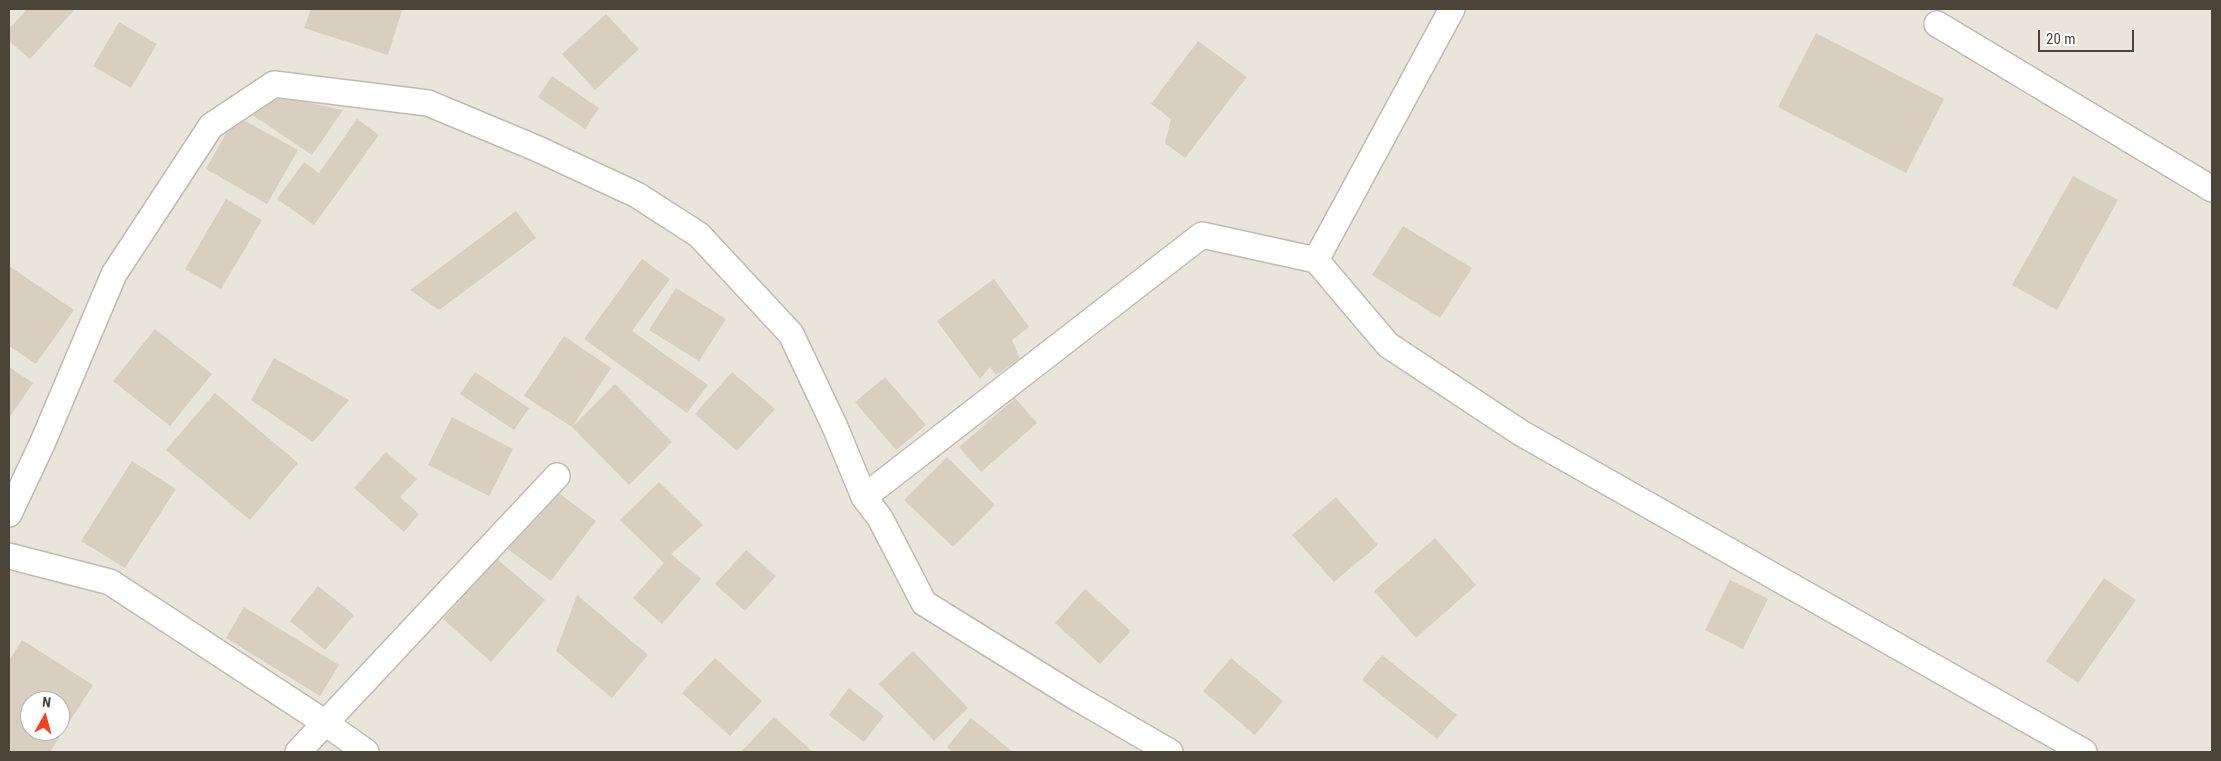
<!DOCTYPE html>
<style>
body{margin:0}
#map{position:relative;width:2221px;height:761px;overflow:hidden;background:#f6f3ec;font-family:"Roboto Condensed",sans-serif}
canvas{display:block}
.frame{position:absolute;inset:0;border:10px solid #4b4439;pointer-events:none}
.north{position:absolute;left:20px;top:691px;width:50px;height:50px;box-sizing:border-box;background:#fff;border:1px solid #b7b4b0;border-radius:50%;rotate:7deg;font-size:14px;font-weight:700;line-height:20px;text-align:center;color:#4b4439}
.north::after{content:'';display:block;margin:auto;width:18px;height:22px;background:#fc3f1d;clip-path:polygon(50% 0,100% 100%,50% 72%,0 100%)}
.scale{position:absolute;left:2038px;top:30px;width:96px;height:22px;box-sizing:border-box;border:2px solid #4b4439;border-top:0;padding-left:6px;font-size:15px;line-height:18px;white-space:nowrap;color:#4b4439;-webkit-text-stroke:4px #fff;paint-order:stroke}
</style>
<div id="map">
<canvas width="2221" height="761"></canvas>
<div class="frame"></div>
<div class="north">N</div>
<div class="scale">20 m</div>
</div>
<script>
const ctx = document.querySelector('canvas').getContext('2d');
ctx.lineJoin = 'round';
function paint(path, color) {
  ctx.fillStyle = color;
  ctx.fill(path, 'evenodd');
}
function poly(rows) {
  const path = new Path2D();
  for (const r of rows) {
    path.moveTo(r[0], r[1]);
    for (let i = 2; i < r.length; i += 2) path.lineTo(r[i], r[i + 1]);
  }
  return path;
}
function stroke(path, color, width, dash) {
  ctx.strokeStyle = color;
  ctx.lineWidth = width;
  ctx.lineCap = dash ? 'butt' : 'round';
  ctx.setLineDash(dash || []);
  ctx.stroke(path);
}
paint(poly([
 [9,9,2212,9,2212,752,9,752],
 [30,701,60,701,60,731,30,731]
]), '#eae5da');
paint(poly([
 [27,9,75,9,30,59,9,41,9,29],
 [311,9,396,9,402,10,388,55,304,28],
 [606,14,639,49,595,90,562,54],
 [119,22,157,44,131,88,93,66],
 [1816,33,1944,99,1906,173,1778,107],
 [1198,41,1247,77,1185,158,1165,143,1171,119,1151,104],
 [552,76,599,108,585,129,538,97],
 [271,95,343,110,312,155,248,112],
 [236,116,298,150,267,204,206,169],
 [357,119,379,135,314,225,277,199,304,162,319,173],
 [2073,176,2118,200,2057,310,2012,285],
 [226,199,262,220,221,289,185,269],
 [516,211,536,238,439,310,410,290],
 [1403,226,1472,268,1440,318,1372,275],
 [642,259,670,279,632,331,708,385,687,413,584,339],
 [9,266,74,310,36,364,9,346],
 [994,279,1029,327,1012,340,1020,359,996,375,990,367,980,379,937,321],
 [676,288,726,319,699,361,649,330],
 [155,329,212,374,170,426,113,381],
 [564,336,611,368,572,427,524,396],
 [274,358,349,400,313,442,251,400],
 [9,367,33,383,9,418],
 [475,372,529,408,514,430,460,394],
 [732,372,775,409,737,451,695,414],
 [885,377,926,425,896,450,855,402],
 [615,384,672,442,629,485,572,427],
 [215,393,298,463,250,520,166,450],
 [1015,398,1037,423,981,472,959,447],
 [452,417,513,449,489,496,428,465],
 [386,452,417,479,400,497,419,514,404,532,354,488],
 [947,457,995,505,953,547,904,500],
 [132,461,176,489,125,568,81,541],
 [659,482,703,525,671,554,701,579,662,624,633,598,664,563,620,520],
 [552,488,596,521,551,581,506,548],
 [1336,497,1378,545,1334,582,1292,535],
 [1435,538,1476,585,1416,638,1374,591],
 [746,550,776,576,745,611,715,584],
 [497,559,545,600,491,662,443,619],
 [2104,578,2136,600,2078,683,2046,661],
 [1730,580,1768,599,1743,649,1705,630],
 [318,586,354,615,325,650,290,621],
 [1085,589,1131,631,1100,664,1055,623],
 [577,595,648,655,612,698,556,651],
 [244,607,339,665,320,696,226,638],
 [22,640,93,685,50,752,9,752,9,661],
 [30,701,60,701,60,731,30,731],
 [913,651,968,708,934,741,879,684],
 [1382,655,1457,715,1437,739,1362,680],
 [715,658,762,701,730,736,682,693],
 [1231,658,1283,701,1255,735,1203,691],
 [849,688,884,716,864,742,829,715],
 [774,717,813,752,741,752],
 [971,718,1013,752,953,752,947,747]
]), '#d8cfc1');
const minor = poly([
 [1452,9,1316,260,1388,345,1521,433,2084,752],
 [1937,24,2212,189],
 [864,497,1202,235,1316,260],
 [9,514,42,444,114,274,211,126,274,84,428,103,538,149,637,195,699,235,791,334,835,427,864,497,880,518,924,603,1077,698,1170,752],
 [9,556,110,582,327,724,366,752],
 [298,752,557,476]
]);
stroke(minor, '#c2bbae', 28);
stroke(minor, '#fff', 25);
</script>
